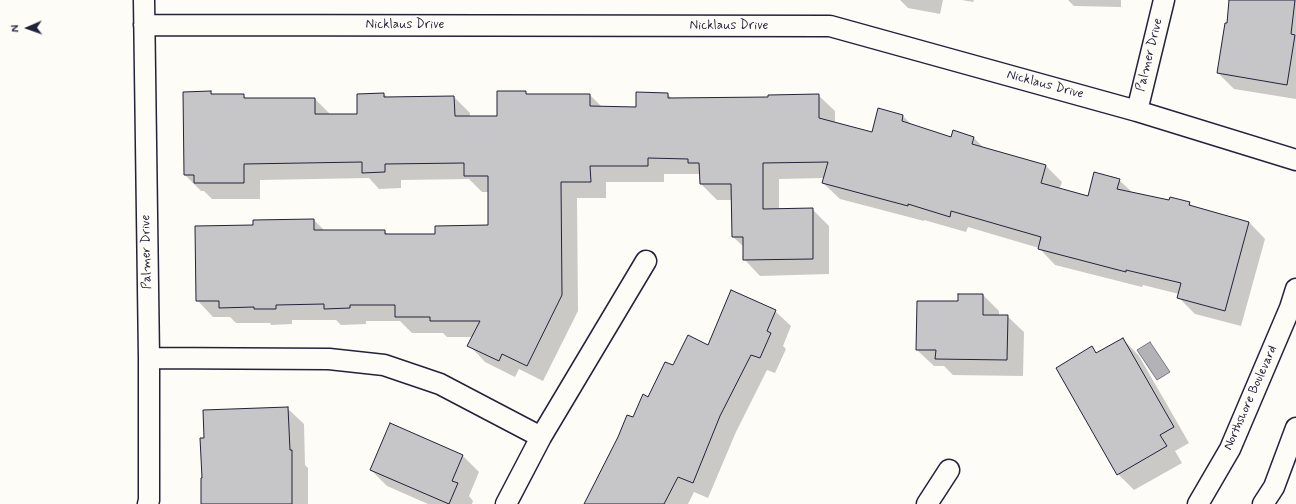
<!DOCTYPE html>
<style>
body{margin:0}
#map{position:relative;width:1296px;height:504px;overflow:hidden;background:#fdfcf7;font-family:Mynerve,sans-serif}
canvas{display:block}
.north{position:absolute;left:8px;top:8px;width:40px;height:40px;-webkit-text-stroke:3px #fdfcf7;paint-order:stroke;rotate:268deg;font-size:11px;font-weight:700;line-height:16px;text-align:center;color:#22223b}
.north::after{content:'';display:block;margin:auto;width:14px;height:18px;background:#22223b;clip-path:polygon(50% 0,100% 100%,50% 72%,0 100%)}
</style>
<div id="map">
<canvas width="1296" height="504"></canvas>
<div class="north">N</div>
</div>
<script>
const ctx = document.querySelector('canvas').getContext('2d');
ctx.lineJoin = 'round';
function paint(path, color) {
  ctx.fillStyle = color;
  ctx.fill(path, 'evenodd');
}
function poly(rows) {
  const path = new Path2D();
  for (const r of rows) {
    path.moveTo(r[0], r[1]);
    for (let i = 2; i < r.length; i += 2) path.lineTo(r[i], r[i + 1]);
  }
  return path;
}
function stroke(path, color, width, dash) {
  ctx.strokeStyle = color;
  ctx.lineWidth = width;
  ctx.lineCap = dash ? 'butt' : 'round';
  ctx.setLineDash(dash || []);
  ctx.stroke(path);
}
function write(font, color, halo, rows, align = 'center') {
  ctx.font = font + ' Mynerve,sans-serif';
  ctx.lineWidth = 3;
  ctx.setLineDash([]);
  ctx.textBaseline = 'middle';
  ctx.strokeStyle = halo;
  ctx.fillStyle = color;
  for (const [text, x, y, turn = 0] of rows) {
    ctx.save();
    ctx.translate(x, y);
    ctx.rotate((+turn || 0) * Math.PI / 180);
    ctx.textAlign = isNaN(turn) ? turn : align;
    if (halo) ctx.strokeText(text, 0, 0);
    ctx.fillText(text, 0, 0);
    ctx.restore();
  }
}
const water = poly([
 [1150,342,1170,372,1157,380,1137,350,1150,342]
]);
paint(water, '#b2b2b7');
stroke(water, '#787885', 1);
paint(poly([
 [900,0,943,0,940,14,908,8],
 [962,0,974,0,973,2],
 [1068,0,1121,0,1121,7,1074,6],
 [1230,0,1296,0,1296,99,1234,89,1218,73,1228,25],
 [211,92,213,95,243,95,247,99,315,99,331,115,358,115,384,94,388,98,454,97,470,113,470,117,498,117,525,92,528,95,590,95,602,107,637,108,667,94,673,99,769,98,818,95,835,111,835,123,872,133,878,110,903,116,913,126,952,138,974,138,984,148,1045,165,1062,182,1059,190,1088,197,1119,180,1133,193,1169,202,1189,203,1194,207,1249,222,1265,239,1241,326,1195,314,1178,297,1179,294,1143,285,1142,287,1055,265,1039,248,968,227,966,232,924,220,924,221,840,199,823,183,824,178,779,179,779,210,812,209,829,226,829,274,760,276,744,259,744,247,733,237,733,200,717,200,701,184,701,174,664,174,664,182,606,182,606,198,577,198,578,311,543,381,519,369,515,377,485,362,469,345,473,337,447,337,443,333,412,333,400,321,366,321,366,324,341,325,336,320,292,320,292,324,271,325,270,323,236,323,230,317,213,317,197,300,254,226,314,220,325,231,384,231,389,235,436,235,489,226,489,192,482,192,469,179,401,180,401,188,379,189,369,178,260,180,260,199,212,199,204,191,201,191,185,175],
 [959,295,983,295,999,311,999,316,1007,316,1024,332,1023,376,953,375,944,366,934,366,917,350,959,302],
 [775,311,791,326,783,346,786,349,775,373,767,370,736,432,708,498,694,492,688,504,585,504,634,419,648,398,673,367],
 [1123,339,1139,356,1189,443,1175,451,1182,463,1134,490,1118,474,1092,348,1098,354],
 [287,408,304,424,305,465,308,468,308,504,202,504,205,439],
 [463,456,479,472,469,496,473,501,472,504,428,504,387,486,371,470]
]), '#0003');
const building = poly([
 [1229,0,1295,0,1291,34,1295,35,1287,85,1217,73,1225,23,1227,23,1229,0],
 [211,91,211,94,244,94,244,98,315,98,315,114,357,114,357,94,384,93,384,97,454,96,455,116,497,116,497,91,526,91,526,94,590,94,590,106,636,107,636,92,668,93,668,98,768,97,768,95,819,94,819,118,872,132,878,108,903,115,902,121,951,137,953,130,974,137,972,144,1046,165,1041,183,1088,196,1094,172,1120,179,1117,189,1169,200,1170,197,1190,202,1189,205,1249,222,1225,311,1177,298,1181,283,1126,270,1126,272,1038,249,1041,237,951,211,950,217,908,204,908,206,822,183,828,162,763,163,763,209,813,208,813,259,743,260,743,237,732,237,731,184,700,184,699,163,688,163,688,159,648,158,648,166,590,166,591,182,561,182,562,295,527,366,502,354,499,361,467,346,480,321,430,321,430,317,395,317,395,305,350,305,350,308,324,309,324,304,276,305,276,309,254,309,254,307,219,308,219,301,196,301,195,226,253,225,253,220,314,219,314,230,385,230,385,234,435,234,435,226,488,225,488,176,464,176,464,163,385,164,385,172,362,173,362,162,244,164,244,183,194,183,194,175,184,175,183,92,211,91],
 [731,290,776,310,767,331,771,333,760,358,751,355,720,416,693,483,678,477,664,504,584,504,618,437,627,415,633,417,643,394,648,397,665,362,673,365,688,335,708,345,731,290],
 [958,294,983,294,983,315,1008,315,1007,360,935,359,936,350,916,350,917,301,958,301,958,294],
 [1123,338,1174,427,1160,435,1167,446,1117,475,1056,368,1092,346,1096,353,1123,338],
 [288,407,290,450,292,450,292,504,201,504,201,478,202,478,200,438,204,438,203,410,288,407],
 [390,423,463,455,452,481,458,483,449,504,370,470,390,423]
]);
paint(building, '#c6c6c8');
stroke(building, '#22223b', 1);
const street = poly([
 [144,0,149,358,149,500,148,504],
 [144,25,830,26,1137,111,1296,160],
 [1137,111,1164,0],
 [149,358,329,359,384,365,440,384,541,437],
 [506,504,541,437,646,261],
 [927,504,949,470],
 [1198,504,1230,449,1290,308,1296,289],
 [1263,504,1274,487,1296,428]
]);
stroke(street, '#22223b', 23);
stroke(street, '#fdfcf7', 20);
write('13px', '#22223b', '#fdfcf7', [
 ["Nicklaus Drive",405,25],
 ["Nicklaus Drive",729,26],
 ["Palmer Drive",1150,55,-76],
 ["Nicklaus Drive",1045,85,15],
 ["Palmer Drive",147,252,-91],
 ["Northshore Boulevard",1251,398,-66]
]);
</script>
